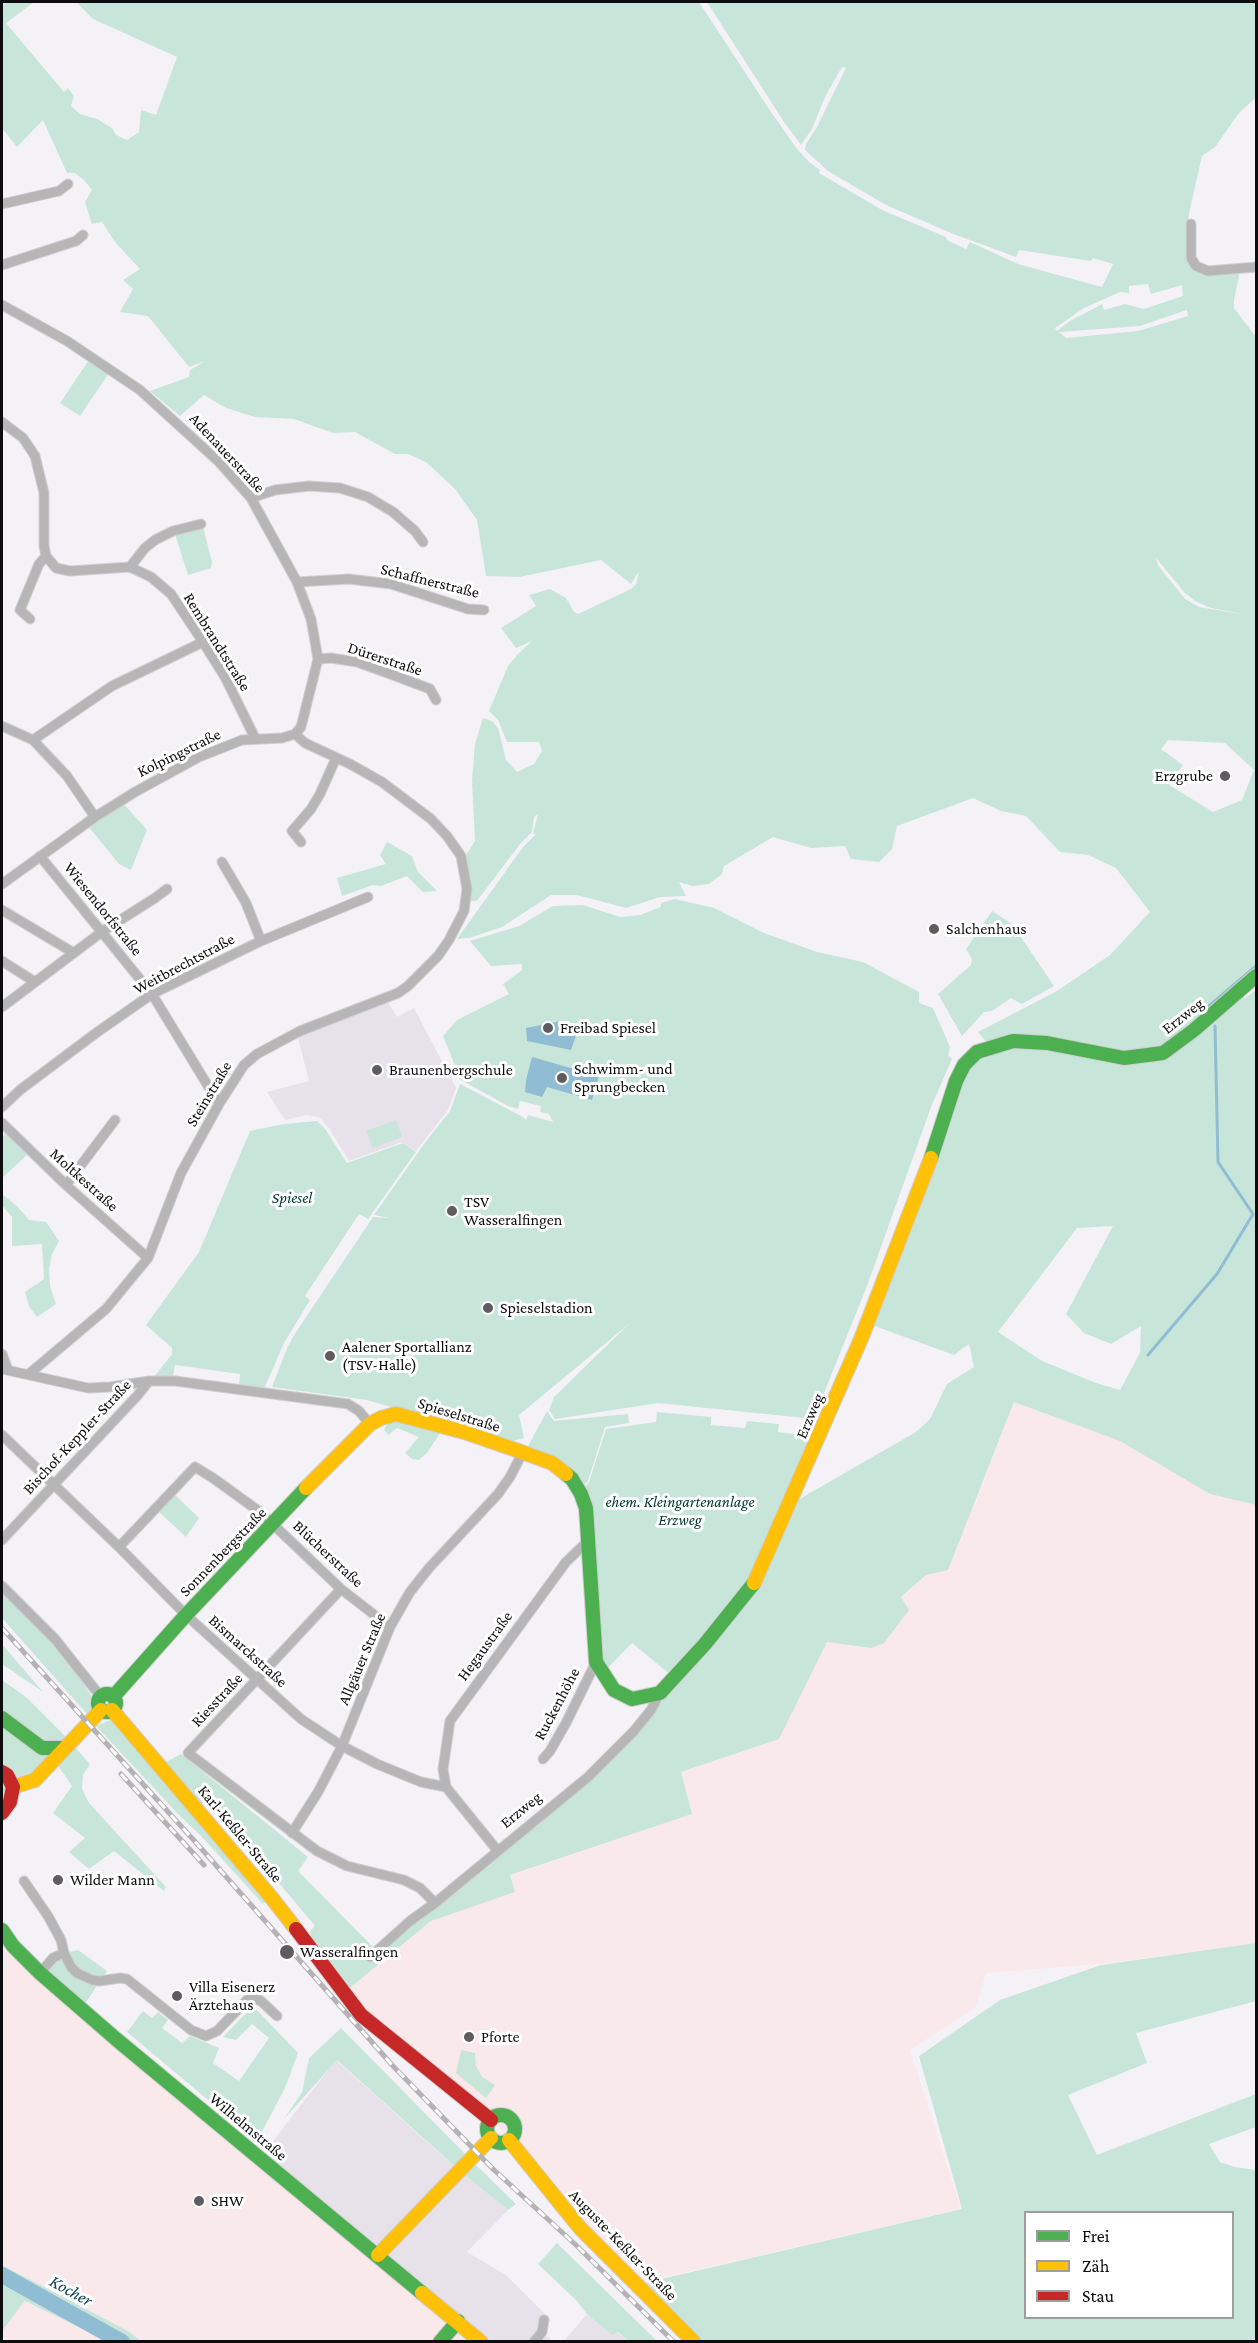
<!DOCTYPE html>
<meta charset="utf-8">
<style>
body{margin:0}
#map{position:relative;width:1258px;height:2343px;overflow:hidden;background:#f5f2f7;font-family:"Crimson Pro",serif}
canvas{display:block}
.frame{position:absolute;inset:0;border:3px solid #0d0c0e;pointer-events:none}
.legend{position:absolute;left:1024px;top:2211px;width:210px;height:108px;box-sizing:border-box;background:#fff;border:2px solid #9e9e9f;margin:0;padding:8px 10px;list-style:none;font-size:18px;color:#0d0c0e}
.legend li{display:flex;align-items:center;gap:12px;height:30px}
.legend b{width:30px;border:2px solid #9e9e9f}
</style>
<div id="map">
<canvas width="1258" height="2343"></canvas>
<div class="frame"></div>
<ul class="legend">
<li><b style="height:8px;background:#4caf50"></b>Frei</li>
<li><b style="height:8px;background:#ffc107"></b>Zäh</li>
<li><b style="height:8px;background:#c62828"></b>Stau</li>
</ul>
</div>
<script>
const ctx = document.querySelector('canvas').getContext('2d');
ctx.lineJoin = 'round';
function paint(path, color) {
  ctx.fillStyle = color;
  ctx.fill(path, 'evenodd');
}
function poly(rows) {
  const path = new Path2D();
  for (const r of rows) {
    if (r.length === 3) {
      path.moveTo(r[0] + r[2], r[1]);
      path.arc(r[0], r[1], r[2], 0, 2 * Math.PI);
      continue;
    }
    path.moveTo(r[0], r[1]);
    for (let i = 2; i < r.length; i += 2) path.lineTo(r[i], r[i + 1]);
  }
  return path;
}
function stroke(path, color, width, dash) {
  ctx.strokeStyle = color;
  ctx.lineWidth = width;
  ctx.lineCap = dash ? 'butt' : 'round';
  ctx.setLineDash(dash || []);
  ctx.stroke(path);
}
function write(font, color, halo, rows, align = 'center') {
  ctx.font = font + ' "Crimson Pro",serif';
  ctx.lineWidth = 6;
  ctx.setLineDash([]);
  ctx.textBaseline = 'middle';
  ctx.strokeStyle = halo;
  ctx.fillStyle = color;
  for (const [text, x, y, turn = 0] of rows) {
    ctx.save();
    ctx.translate(x, y);
    ctx.rotate((+turn || 0) * Math.PI / 180);
    ctx.textAlign = isNaN(turn) ? turn : align;
    if (halo) ctx.strokeText(text, 0, 0);
    ctx.fillText(text, 0, 0);
    ctx.restore();
  }
}
paint(poly([
 [387,1000,397,1017,414,1008,456,1088,448,1110,416,1151,402,1142,349,1161,329,1128,319,1117,306,1115,285,1120,267,1092,309,1081,297,1034],
 [336,2060,458,2170,378,2251,262,2155],
 [461,2172,508,2210,467,2252,506,2275,551,2320,542,2332,553,2341,484,2341,381,2255],
 [587,2314,612,2334,617,2332,628,2341,563,2342]
]), '#e7e1ea');
paint(poly([
 [1014,1402,1120,1441,1210,1494,1256,1505,1256,1943,1100,1964,986,1973,976,2007,910,2050,961,2209,639,2283,581,2227,501,2129,479,2107,449,2083,345,1992,431,1921,514,1892,509,1876,692,1814,681,1772,779,1739,827,1641,871,1648,901,1598,926,1575,976,1502],
 [2,1948,199,2116,468,2341,141,2341,128,2331,2,2265],
 [25,2301,99,2337,107,2341,9,2341,2,2336,2,2331]
]), '#f9e9eb');
paint(poly([
 [2,2,34,2,6,23,64,92,68,88,74,96,71,106,80,114,97,119,112,128,116,135,127,140,139,132,141,110,156,115,177,57,93,19,76,2,699,2,769,109,797,149,809,162,820,170,819,173,882,210,946,237,947,240,966,249,970,242,1018,264,1102,287,1113,264,1093,258,1091,261,1019,250,1016,257,951,233,886,205,828,171,805,150,806,144,817,127,846,68,842,67,825,97,812,129,801,145,784,122,707,2,1256,2,1256,97,1239,113,1215,147,1202,156,1189,213,1188,230,1193,268,1240,271,1234,300,1234,308,1256,337,1256,967,1242,980,1244,999,1256,990,1256,1505,1210,1494,1120,1441,1014,1402,948,1570,926,1575,901,1597,909,1610,884,1643,871,1648,827,1642,779,1739,681,1772,692,1814,510,1875,515,1892,431,1921,345,1992,313,1941,310,1931,315,1926,210,1801,196,1805,163,1764,181,1754,308,1857,298,1871,377,1951,429,1906,434,1909,499,1853,637,1732,740,1607,796,1501,916,1432,930,1419,947,1384,974,1367,969,1344,954,1355,872,1325,963,1079,976,1059,995,1053,978,1032,1057,991,1110,955,1150,912,1116,868,1088,855,1060,852,1026,816,1001,811,973,798,897,826,892,849,879,862,851,859,845,846,811,848,773,837,724,866,722,874,709,884,692,886,679,882,686,896,660,897,626,908,577,895,551,895,502,927,469,938,457,939,523,847,536,834,533,834,538,814,534,817,532,832,520,844,477,901,471,901,471,882,466,855,475,841,472,780,475,744,483,718,492,721,498,728,506,760,517,772,534,764,542,751,539,742,507,742,498,720,489,711,508,666,518,654,532,641,516,648,501,628,536,606,529,595,550,589,566,598,574,612,578,614,631,589,636,584,639,571,631,584,601,560,519,577,486,576,477,520,455,489,426,462,408,454,395,454,355,432,333,433,294,419,255,417,226,408,204,395,180,416,150,391,189,377,190,370,205,361,189,367,148,316,120,312,133,289,123,280,140,269,115,242,102,222,92,224,85,202,92,190,84,180,75,173,67,173,43,120,17,147,2,128],
 [1148,284,1151,294,1182,285,1183,296,1144,309,1125,304,1104,310,1102,304,1070,321,1057,331,1055,328,1084,308,1120,292,1129,293,1129,286],
 [1187,310,1188,316,1138,331,1066,338,1059,332,1140,326],
 [1156,558,1185,593,1195,601,1211,608,1247,615,1199,607,1185,599,1158,565],
 [1168,740,1225,743,1254,770,1242,800,1213,812,1169,785,1183,765,1161,749],
 [1113,1226,1066,1314,1084,1333,1111,1344,1141,1326,1140,1353,1120,1390,1096,1383,1042,1361,998,1332,1077,1228],
 [89,360,109,373,80,416,60,403],
 [203,527,212,562,211,568,188,575,175,534],
 [123,803,147,830,131,870,119,864,88,826],
 [387,842,412,856,418,872,437,891,423,892,407,876,381,886,373,885,342,896,337,878,386,864,380,855],
 [675,899,714,908,764,933,817,952,863,962,919,992,919,1003,933,1008,950,1047,948,1055,952,1059,931,1107,867,1286,818,1408,805,1418,658,1403,555,1419,549,1410,554,1397,630,1323,519,1415,524,1438,509,1442,367,1400,272,1387,287,1348,296,1332,373,1217,390,1218,374,1215,424,1144,450,1111,460,1084,523,1117,526,1120,528,1115,553,1122,549,1114,540,1112,541,1106,520,1101,518,1109,508,1106,461,1080,443,1036,457,1020,509,994,503,984,522,970,522,964,491,966,470,941,519,926,553,906,583,905,620,917,640,915,661,907,661,903],
 [992,911,1012,924,1054,986,1022,1004,1011,998,992,1011,984,1012,962,1036,938,994,971,965,972,959,966,949],
 [396,1120,402,1137,373,1148,366,1131],
 [317,1121,325,1129,347,1163,403,1143,416,1152,368,1219,359,1214,305,1296,310,1300,284,1343,264,1389,239,1386,240,1374,175,1365,173,1378,154,1377,172,1354,172,1348,146,1325,199,1252,250,1131,284,1124],
 [5,1132,28,1154,2,1178,2,1140],
 [2,1194,17,1206,29,1220,46,1222,59,1241,52,1254,49,1269,50,1286,56,1304,37,1317,29,1306,25,1292,44,1279,42,1244,12,1246,12,1217,2,1205],
 [547,1411,554,1421,628,1414,629,1423,605,1427,588,1481,582,1487,526,1450],
 [657,1412,711,1417,711,1425,745,1428,747,1421,779,1424,778,1432,812,1436,751,1580,672,1676,632,1643,606,1670,597,1639,583,1489,589,1482,606,1429,656,1422],
 [402,1420,442,1430,427,1453,419,1460,412,1459,405,1453,419,1437,397,1428,388,1435,384,1430,387,1424],
 [174,1494,199,1518,186,1537,158,1511],
 [2,1588,54,1640,91,1695,94,1707,87,1714,2,1618],
 [2,1644,43,1692,2,1664],
 [2,1680,26,1697,68,1739,34,1778,10,1786,2,1809],
 [110,1720,268,1900,263,1904,202,1837,177,1813,96,1726],
 [73,1745,90,1764,83,1775,82,1789,89,1803,166,1887,164,1891,114,1851,89,1869,69,1852,85,1838,53,1813,72,1786,57,1764],
 [1256,1943,1256,2001,1136,2033,1147,2063,1068,2095,1097,2155,1256,2094,1256,2127,1209,2144,1220,2162,1235,2167,1256,2170,1256,2341,696,2341,640,2284,962,2209,919,2056,1000,2000,1101,1965],
 [1026,2212,1232,2212,1232,2318,1026,2318],
 [78,1950,107,1971,82,2008,42,1973,64,1953],
 [253,2006,298,2053,285,2088,257,2141,127,2032,143,2011,152,2018,158,2012,168,2020,162,2028,182,2043,190,2036,219,2048,213,2063,239,2081,269,2038,252,2024,236,2040,223,2037],
 [341,2028,474,2163,516,2204,508,2210,461,2172,337,2060,284,2119,302,2092,309,2058],
 [461,2050,475,2053,476,2066,482,2077,495,2085,486,2098,456,2073],
 [557,2243,657,2341,628,2341,618,2332,612,2335,587,2314,577,2301,538,2264],
 [2,2265,128,2331,141,2341,107,2341,25,2301,2,2331]
]), '#c8e5d9');
paint(poly([
 [561,1021,565,1030,577,1033,571,1050,527,1041,526,1028],
 [532,1057,599,1076,592,1100,547,1087,542,1097,525,1092,526,1080]
]), '#90bdd3');
stroke(poly([
 [1209,1006,1256,966],
 [1148,1355,1217,1274,1253,1214,1218,1162,1215,1026]
]), '#90bdd3', 3);
stroke(poly([
 [2,2275,122,2342]
]), '#90bdd3', 16);
const street = poly([
 [2,204,59,191,68,184],
 [1191,224,1191,258,1196,266,1208,271,1256,267],
 [2,265,76,241,83,235],
 [2,305,67,341,140,390,219,462,251,498,297,582,311,619,318,659,301,727,295,734,282,738,242,740,199,757,135,792,95,817,2,884],
 [2,422,23,438,35,456,44,493,44,546,46,556,56,568,70,571,130,567,151,577,171,594,203,642,225,677,255,738],
 [251,498,275,490,309,486,340,488,368,497,393,512,415,531,423,542],
 [130,567,145,548,155,540,173,531,201,524],
 [297,582,349,579,391,584,468,609,484,610],
 [30,619,20,610,39,564,46,556],
 [318,659,331,658,357,662,393,675,430,689,436,700],
 [2,726,33,740,67,776,95,817],
 [33,740,112,686,203,642],
 [301,842,292,831,311,809,320,794,336,758],
 [40,856,152,994,219,1104],
 [222,862,246,903,261,941],
 [2,910,74,953],
 [2,961,35,982],
 [2,1007,103,931,155,898,167,889],
 [2,1107,20,1090,96,1033,152,994,261,941,368,897],
 [2,1123,66,1185,148,1258],
 [66,1185,115,1120],
 [2,1354,8,1370],
 [2,1369,88,1388,110,1387,149,1381,175,1381,348,1404,359,1411,370,1424],
 [29,1374,106,1309,148,1258,181,1173,219,1104,244,1065,257,1054,300,1031,398,993,408,986,438,956,449,940,464,911,467,889,461,856,447,836,431,819,382,782,350,764,305,743,295,734],
 [2,1435,119,1547,186,1615,301,1719,342,1746,377,1764,421,1782,446,1787,497,1850],
 [2,1540,137,1396,149,1381],
 [119,1547,195,1467,213,1478,260,1512,341,1589,390,1627],
 [2,1586,55,1639,101,1697],
 [341,1589,188,1753,317,1851,347,1866,404,1880,420,1888,435,1903],
 [543,1759,550,1751,566,1723,596,1662],
 [446,1787,443,1769,450,1721,566,1562,589,1540],
 [292,1833,318,1792,342,1746,390,1627,410,1592,429,1568,498,1494,510,1477,523,1452],
 [24,1881,48,1916,61,1940,64,1953],
 [370,1957,410,1921,435,1903,588,1777,634,1731,651,1710,660,1693],
 [40,1973,53,1958,64,1953,71,1967,77,1973,92,1980,100,1981,120,1978,127,1979,191,2030,206,2036,217,2031,247,2000,253,1998,261,2001,277,2016],
 [534,2342,542,2332,544,2320]
]);
const fast = poly([
 [931,1158,956,1081,964,1065,977,1052,1013,1041,1047,1043,1124,1058,1163,1053,1194,1030,1256,976],
 [566,1474,572,1479,581,1494,586,1508,596,1662,614,1690,632,1699,660,1693,705,1644,754,1583],
 [107,1703,9],
 [113,1697,186,1615,306,1488],
 [2,1718,42,1748,64,1748],
 [2,1930,13,1946,40,1973,116,2039,422,2293],
 [501,2129,14],
 [440,2342,458,2321]
]);
const slow = poly([
 [306,1488,370,1424,381,1418,396,1414,464,1432,519,1451,552,1463,566,1474],
 [754,1583,861,1339,931,1158],
 [112,1710,271,1897,296,1929],
 [13,1787,35,1780,101,1710],
 [509,2140,580,2228,694,2342],
 [378,2255,491,2138],
 [422,2293,481,2342]
]);
const jam = poly([
 [2,1772,7,1775,13,1787,10,1802,2,1813],
 [296,1929,361,2015,491,2120]
]);
stroke(street, '#d0ced1', 11);
stroke(fast, '#d0ced1', 16);
stroke(slow, '#d0ced1', 16);
stroke(jam, '#d0ced1', 16);
stroke(street, '#b7b6b6', 9);
stroke(fast, '#4caf50', 14);
stroke(slow, '#ffc107', 14);
stroke(jam, '#c62828', 14);
const rail = poly([
 [2,1628,199,1846,393,2066,493,2169,577,2246,674,2342],
 [121,1774,204,1865]
]);
stroke(rail, '#b4b2b5', 5);
stroke(rail, '#fff', 3, [9]);
for (const [x, y, r, color] of [
 [1225,776,6,"#5e5c60"],
 [934,929,6,"#5e5c60"],
 [548,1028,6,"#5e5c60"],
 [377,1070,6,"#5e5c60"],
 [562,1078,6,"#5e5c60"],
 [452,1211,6,"#5e5c60"],
 [488,1308,6,"#5e5c60"],
 [330,1356,6,"#5e5c60"],
 [58,1880,6,"#5e5c60"],
 [287,1952,8,"#5e5c60"],
 [177,1996,6,"#5e5c60"],
 [469,2037,6,"#5e5c60"],
 [199,2201,6,"#5e5c60"]
]) {
  const dot = new Path2D();
  dot.arc(x, y, r, 0, 2 * Math.PI);
  ctx.fillStyle = color;
  ctx.fill(dot);
  stroke(dot, '#fff', 2);
}
write('16px', '#0d0c0e', '#fff', [
 ["Adenauerstraße",227,453,47],
 ["Schaffnerstraße",430,581,14],
 ["Rembrandtstraße",217,642,58],
 ["Dürerstraße",385,659,18],
 ["Kolpingstraße",179,753,-26],
 ["Wiesendorfstraße",103,909,51],
 ["Weitbrechtstraße",184,964,-28],
 ["Erzweg",1183,1016,-38],
 ["Steinstraße",209,1094,-59],
 ["Moltkestraße",84,1180,42],
 ["Spieselstraße",459,1415,17],
 ["Erzweg",810,1416,-67],
 ["Bischof-Keppler-Straße",77,1437,-47],
 ["Sonnenbergstraße",223,1552,-46],
 ["Blücherstraße",328,1554,43],
 ["Hegaustraße",485,1646,-54],
 ["Bismarckstraße",248,1651,42],
 ["Allgäuer Straße",362,1659,-67],
 ["Riesstraße",217,1700,-47],
 ["Ruckenhöhe",557,1704,-62],
 ["Erzweg",521,1810,-39],
 ["Karl-Keßler-Straße",240,1834,50],
 ["Wilhelmstraße",248,2127,40],
 ["Auguste-Keßler-Straße",623,2245,46]
]);
write('16px', '#0d0c0e', '#fff', [
 ["Erzgrube",1213,776,"right"],
 ["Salchenhaus",946,929],
 ["Freibad Spiesel",560,1028],
 ["Schwimm- und",574,1069],
 ["Sprungbecken",574,1087],
 ["Braunenbergschule",389,1070],
 ["TSV",464,1202],
 ["Wasseralfingen",464,1220],
 ["Spieselstadion",500,1308],
 ["Aalener Sportallianz",342,1347],
 ["(TSV-Halle)",342,1365],
 ["Wilder Mann",70,1880],
 ["Wasseralfingen",300,1952],
 ["Villa Eisenerz",189,1987],
 ["Ärztehaus",189,2005],
 ["Pforte",481,2037],
 ["SHW",211,2201]
], 'left');
write('italic 16px', '#013b29', '#fff', [
 ["Spiesel",292,1198],
 ["ehem. Kleingartenanlage",680,1502],
 ["Erzweg",680,1520]
]);
write('italic 18px', '#0e465b', '#fff', [
 ["Kocher",71,2291,29]
]);
</script>
